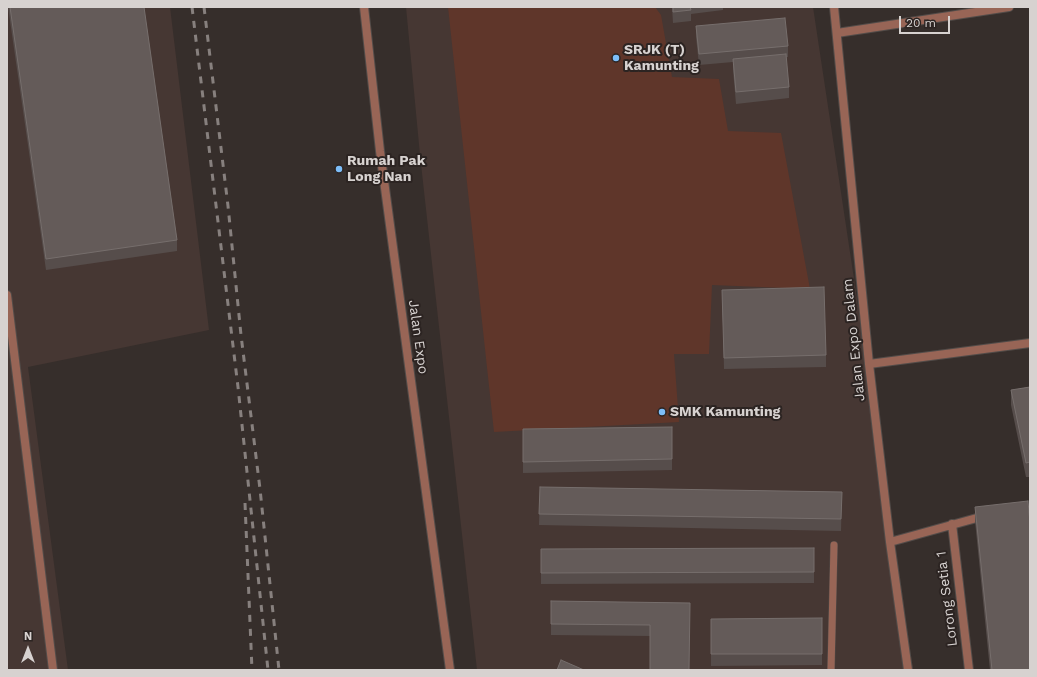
<!DOCTYPE html>
<style>
body{margin:0}
#map{position:relative;width:1037px;height:677px;overflow:hidden;background:#362e2b;font-family:"Work Sans",sans-serif}
canvas{display:block}
.frame{position:absolute;inset:0;border:8px solid #d7d2d0;pointer-events:none}
.north{position:absolute;left:8px;top:629px;width:40px;height:40px;-webkit-text-stroke:3px #2c2422;paint-order:stroke;rotate:0deg;font-size:11px;font-weight:700;line-height:16px;text-align:center;color:#d7d2d0}
.north::after{content:'';display:block;margin:auto;width:14px;height:18px;background:#d7d2d0;clip-path:polygon(50% 0,100% 100%,50% 72%,0 100%)}
.scale{position:absolute;left:899px;top:16px;width:51px;height:18px;box-sizing:border-box;border:2px solid #d7d2d0;border-top:0;padding-left:5px;font-size:12px;line-height:14px;white-space:nowrap;color:#d7d2d0;-webkit-text-stroke:3px #2c2422;paint-order:stroke}
</style>
<div id="map">
<canvas width="1037" height="677"></canvas>
<div class="frame"></div>
<div class="north">N</div>
<div class="scale">20 m</div>
</div>
<script>
const ctx = document.querySelector('canvas').getContext('2d');
ctx.lineJoin = 'round';
function paint(path, color) {
  ctx.fillStyle = color;
  ctx.fill(path, 'evenodd');
}
function poly(rows) {
  const path = new Path2D();
  for (const r of rows) {
    path.moveTo(r[0], r[1]);
    for (let i = 2; i < r.length; i += 2) path.lineTo(r[i], r[i + 1]);
  }
  return path;
}
function stroke(path, color, width, dash) {
  ctx.strokeStyle = color;
  ctx.lineWidth = width;
  ctx.lineCap = dash ? 'butt' : 'round';
  ctx.setLineDash(dash || []);
  ctx.stroke(path);
}
function write(font, color, halo, rows, align = 'center') {
  ctx.font = font + ' "Work Sans",sans-serif';
  ctx.lineWidth = 4;
  ctx.setLineDash([]);
  ctx.textBaseline = 'middle';
  ctx.strokeStyle = halo;
  ctx.fillStyle = color;
  for (const [text, x, y, turn = 0] of rows) {
    ctx.save();
    ctx.translate(x, y);
    ctx.rotate((+turn || 0) * Math.PI / 180);
    ctx.textAlign = isNaN(turn) ? turn : align;
    if (halo) ctx.strokeText(text, 0, 0);
    ctx.fillText(text, 0, 0);
    ctx.restore();
  }
}
paint(poly([
 [7,7,170,7,209,330,28,367,68,670,7,670],
 [406,7,813,7,913,670,477,670,420,155]
]), '#463733');
paint(poly([
 [448,7,655,7,661,15,672,77,719,79,728,131,781,133,810,289,712,285,709,354,674,354,679,422,494,432]
]), '#5f362a');
const lane = poly([
 [831,670,834,545]
]);
const street = poly([
 [364,7,380,151,450,670],
 [834,7,869,364,890,542,908,670],
 [837,33,1009,7],
 [7,295,53,670],
 [869,364,1030,343],
 [952,524,969,670],
 [890,542,984,516]
]);
stroke(lane, '#534c49', 8);
stroke(street, '#534c49', 10);
stroke(lane, '#986556', 7);
stroke(street, '#986556', 8);
stroke(poly([
 [192,7,238,387,268,670],
 [204,7,228,206,241,335,260,489,279,670],
 [245,503,252,670]
]), '#87807e', 3, [7, 7]);
paint(poly([
 [8,7,144,7,177,240,177,251,46,270],
 [672,7,723,7,723,10,691,14,691,21,673,23],
 [696,26,788,46,788,57,786,57,789,87,789,98,736,104,733,70,733,62,699,65,696,37],
 [722,290,826,355,826,367,724,369],
 [1030,387,1030,477,1026,477,1011,405,1011,390],
 [672,427,672,470,523,473,523,429],
 [540,487,842,492,841,531,539,525],
 [975,507,1030,670,990,670,975,521],
 [814,548,814,583,541,584,541,549],
 [551,601,690,603,650,636,551,635],
 [822,618,822,665,711,666,711,619]
]), '#564d4b');
const building = poly([
 [10,7,144,7,177,240,46,259,10,7],
 [673,7,690,7,691,10,673,12,673,7],
 [785,18,788,46,699,54,696,26,785,18],
 [786,54,789,87,736,92,733,59,786,54],
 [824,287,826,355,724,358,722,290,824,287],
 [1030,387,1030,462,1026,463,1011,390,1030,387],
 [672,427,672,459,523,462,523,429,672,427],
 [540,487,842,492,841,519,539,514,540,487],
 [1028,501,1030,523,1030,670,992,670,975,507,1028,501],
 [814,548,814,572,541,573,541,549,814,548],
 [551,601,690,603,689,670,650,670,650,625,551,624,551,601],
 [822,618,822,654,711,654,711,619,822,618],
 [561,660,584,670,557,670,561,660]
]);
paint(building, '#645b59');
stroke(building, '#766e6c', 1);
for (const [x, y, r, color] of [
 [616,58,4,"#7dbef9"],
 [339,169,4,"#7dbef9"],
 [662,412,4,"#7dbef9"]
]) {
  const dot = new Path2D();
  dot.arc(x, y, r, 0, 2 * Math.PI);
  ctx.fillStyle = color;
  ctx.fill(dot);
  stroke(dot, '#2c2422', 1.5);
}
write('bold 14px', '#d7d2d0', '#2c2422', [
 ["SRJK (T)",624,50],
 ["Kamunting",624,66],
 ["Rumah Pak",347,161],
 ["Long Nan",347,177],
 ["SMK Kamunting",670,412]
], 'left');
write('14px', '#d7d2d0', '#2c2422', [
 ["Jalan Expo",418,337,82],
 ["Jalan Expo Dalam",854,340,-96],
 ["Lorong Setia 1",947,599,-97]
]);
</script>
